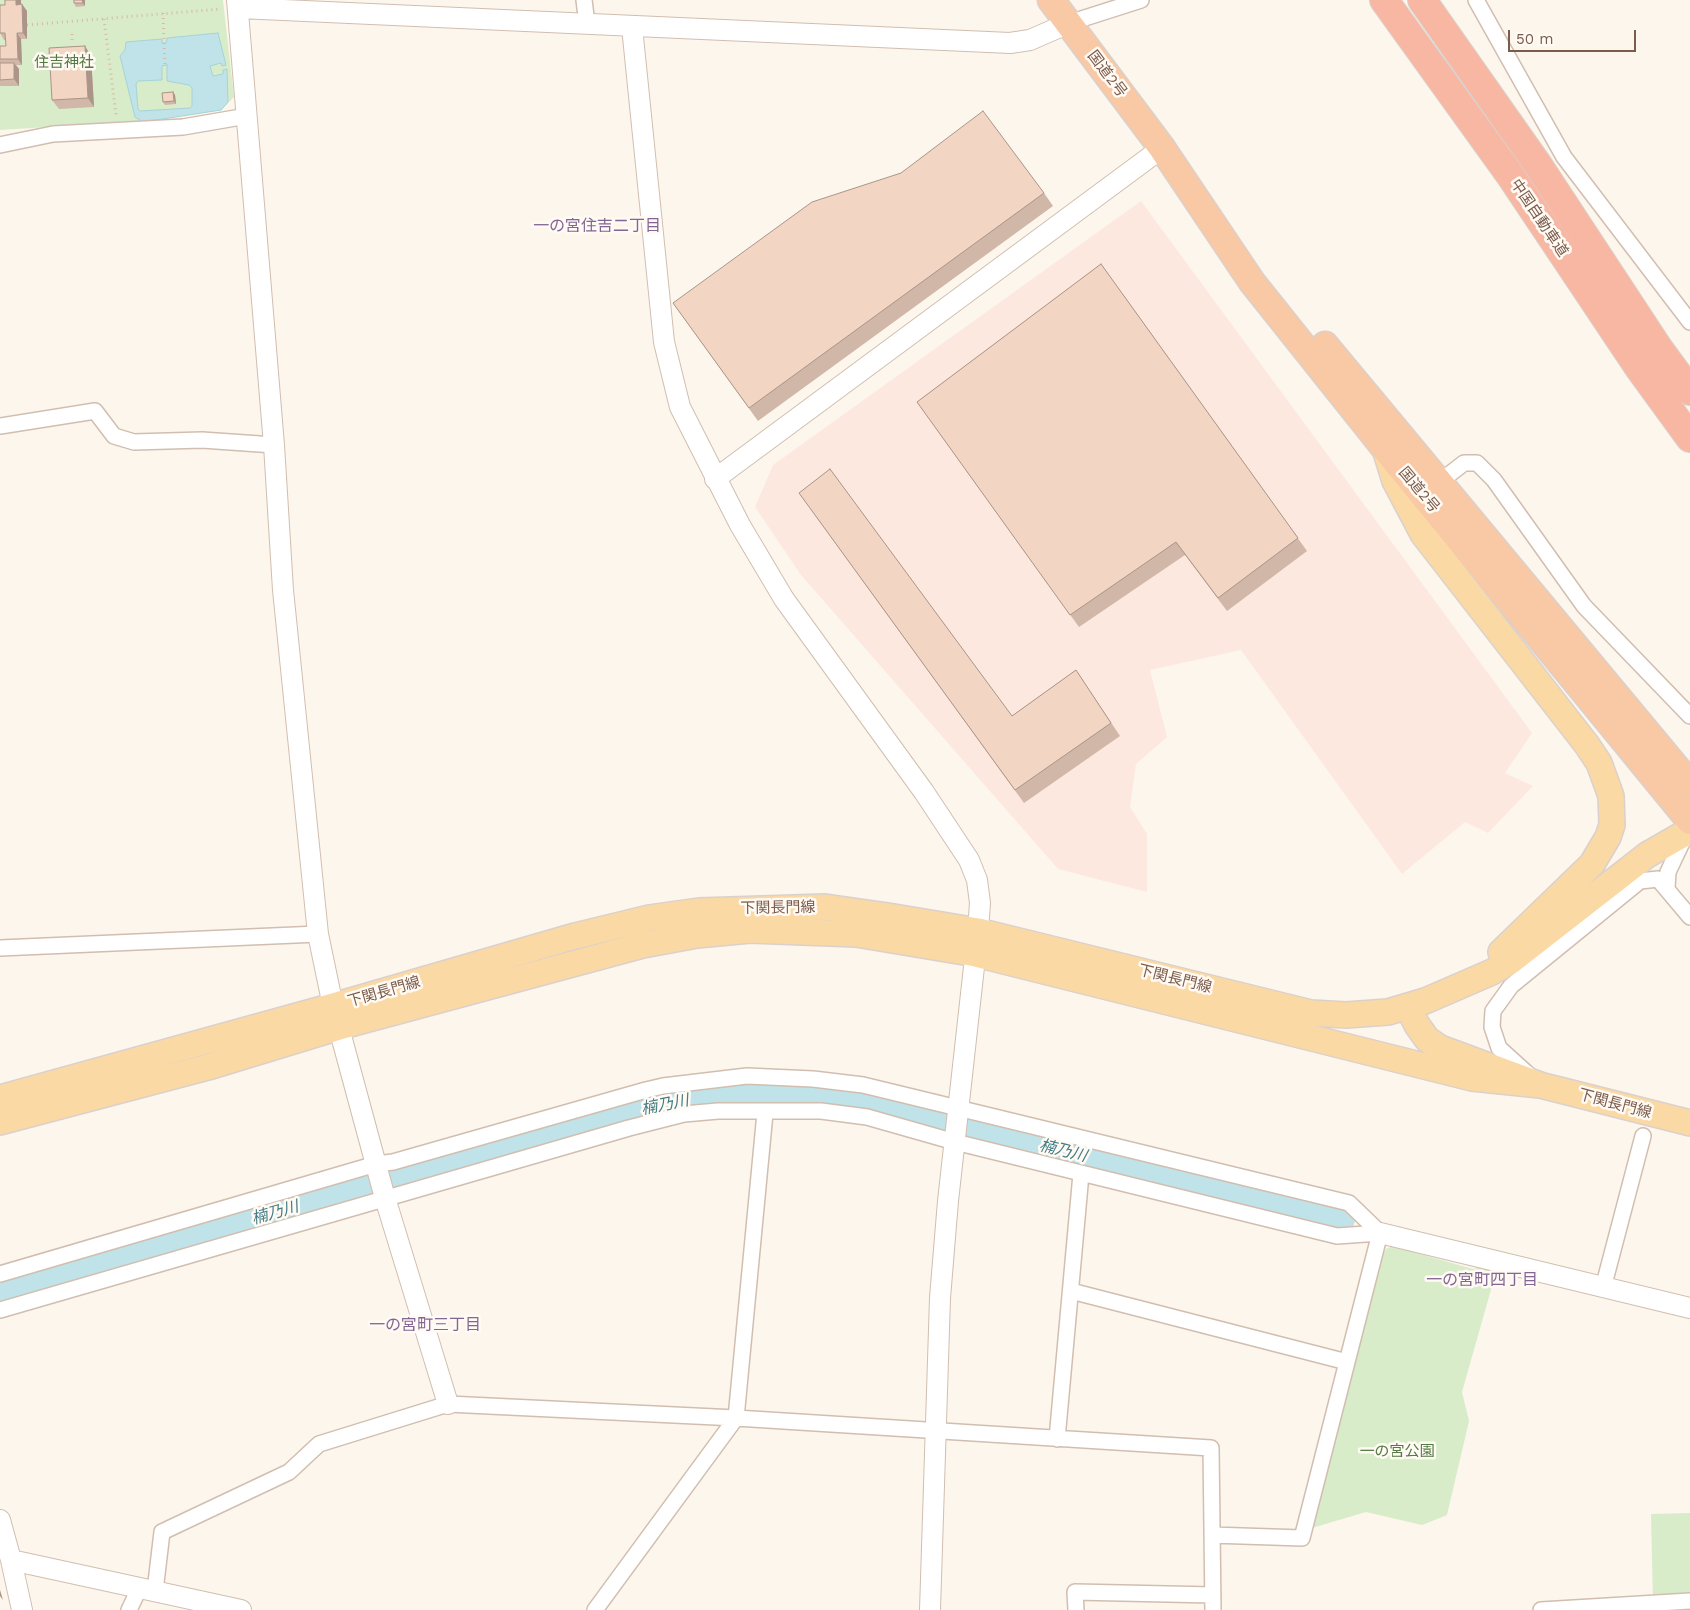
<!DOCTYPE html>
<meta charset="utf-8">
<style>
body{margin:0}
#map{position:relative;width:1690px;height:1610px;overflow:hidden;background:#fdf6ec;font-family:"Work Sans",sans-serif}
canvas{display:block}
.scale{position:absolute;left:1508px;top:30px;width:128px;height:22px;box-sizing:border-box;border:2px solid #7a5c4d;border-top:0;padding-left:6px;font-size:15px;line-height:18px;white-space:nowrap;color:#7a5c4d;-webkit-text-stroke:4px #fffaf3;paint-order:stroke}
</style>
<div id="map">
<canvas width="1690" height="1610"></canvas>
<div class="scale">50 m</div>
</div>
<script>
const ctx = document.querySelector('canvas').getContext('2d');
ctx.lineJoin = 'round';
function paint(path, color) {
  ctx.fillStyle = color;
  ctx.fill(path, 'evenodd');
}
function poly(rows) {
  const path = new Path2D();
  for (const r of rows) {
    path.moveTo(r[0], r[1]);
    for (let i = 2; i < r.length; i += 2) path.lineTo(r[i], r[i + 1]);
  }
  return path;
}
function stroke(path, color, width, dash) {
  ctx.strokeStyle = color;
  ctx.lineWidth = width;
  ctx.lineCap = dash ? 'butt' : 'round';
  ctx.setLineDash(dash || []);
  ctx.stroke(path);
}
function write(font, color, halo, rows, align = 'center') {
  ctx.font = font + ' "Work Sans","Noto Sans JP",sans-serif';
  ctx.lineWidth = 5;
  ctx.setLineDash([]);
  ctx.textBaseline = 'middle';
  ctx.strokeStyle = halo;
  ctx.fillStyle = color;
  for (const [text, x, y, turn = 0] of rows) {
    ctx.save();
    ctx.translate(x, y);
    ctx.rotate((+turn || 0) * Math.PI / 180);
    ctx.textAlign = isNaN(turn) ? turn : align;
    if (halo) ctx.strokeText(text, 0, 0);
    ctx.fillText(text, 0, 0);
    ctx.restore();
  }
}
paint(poly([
 [1141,201,1532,733,1505,773,1533,786,1488,833,1465,822,1402,874,1241,650,1150,670,1167,737,1136,764,1130,807,1147,834,1147,892,1058,869,801,575,755,507,773,465]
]), '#fde8e0');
paint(poly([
 [0,0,223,0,234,97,221,110,142,121,0,130],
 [1392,1246,1473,1269,1481,1267,1496,1272,1462,1392,1469,1421,1447,1515,1422,1525,1366,1512,1312,1528,1381,1259,1386,1249],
 [1690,1513,1690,1601,1653,1604,1651,1514]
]), '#d8ecc9');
const water = poly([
 [218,33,226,65,222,66,221,63,210,66,213,76,223,74,223,70,227,69,228,102,221,110,143,122,135,117,120,56,125,50,126,42,162,39,162,43,166,43,167,38,218,33],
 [167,65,167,81,189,85,192,88,192,106,190,108,140,111,138,109,136,84,138,81,162,80,162,66,167,65]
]);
paint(water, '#bfe3e8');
stroke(water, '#a5d3da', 1);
stroke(poly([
 [0,1292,663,1102,749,1093,818,1095,860,1101,1340,1219]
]), '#bfe3e8', 30);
const minor = poly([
 [584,0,587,24],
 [1476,0,1564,157,1690,322],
 [1069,23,1141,0],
 [0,145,53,134,183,127,247,116],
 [0,426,95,411,114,436,134,442,202,440,274,445],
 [1433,487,1464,463,1477,463,1494,480,1584,606,1690,716],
 [1667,888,1668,872,1685,836],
 [0,948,318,934],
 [1530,1076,1499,1048,1492,1027,1493,1011,1511,986,1640,881,1658,879,1690,917],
 [0,1274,376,1164,393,1162,646,1090,663,1086,747,1076,813,1079,863,1085,1349,1203,1380,1233],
 [1603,1288,1643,1136],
 [1071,1291,1347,1362],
 [0,1310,629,1128,684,1114,718,1111,821,1111,867,1117,955,1142,1337,1236,1380,1233],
 [1057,1439,1081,1174],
 [1212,1535,1302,1538,1380,1233],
 [155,1591,162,1532,289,1472,319,1444,448,1404,736,1418,1211,1448,1213,1610],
 [129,1610,139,1589],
 [595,1610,736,1418,765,1113],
 [1076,1610,1075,1592,1213,1595],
 [1541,1610,1690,1601]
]);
const tertiary = poly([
 [237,0,274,445,283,590,318,934,333,1006,385,1198,448,1404],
 [239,8,1010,43,1030,40,1069,23],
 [632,27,664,342,680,407,740,525,784,599,924,792,969,860,977,880,980,903,978,931,948,1201,940,1298,930,1610],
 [715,479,1162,148],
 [1380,1233,1690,1308],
 [0,1520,11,1560,241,1610],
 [11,1560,22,1610]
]);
const primary = poly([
 [1386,452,1395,481,1423,534,1587,745,1599,763,1611,796,1612,825,1608,837,1592,864,1501,952],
 [1408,1007,1417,1025,1427,1039,1440,1048,1540,1085,1690,1123],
 [0,1098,333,1006,575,936,649,918,699,911,825,907,888,916,978,931,1311,1013,1346,1015,1388,1012,1425,1001,1492,972,1511,961,1647,855,1687,832],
 [0,1122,208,1067,339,1027,643,945,697,935,750,930,856,934,976,954,1472,1078,1540,1085]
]);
const trunk = poly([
 [1051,0,1162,148,1252,282,1386,450,1690,821],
 [1325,345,1690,784]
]);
const motorway = poly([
 [1384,0,1510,175,1639,368,1690,438],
 [1422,0,1538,165,1659,349,1690,391]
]);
stroke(minor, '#d1beb0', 18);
stroke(tertiary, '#d1beb0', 22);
stroke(primary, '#dad1cd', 28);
stroke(trunk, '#dad1cd', 29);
stroke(motorway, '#dad1cd', 30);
stroke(poly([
 [163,13,165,67],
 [104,19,116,115],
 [27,25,221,9],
 [72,34,72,40]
]), '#d9b8a5', 3, [1, 4]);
stroke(minor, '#fff', 15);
stroke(tertiary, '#fff', 20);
stroke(primary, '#fbd9a5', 25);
stroke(trunk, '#f9c8a4', 26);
stroke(motorway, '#f7b7a3', 28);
paint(poly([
 [5,0,21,0,21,4,27,11,27,39,21,39,22,65,16,65,19,69,19,86,0,86,0,46,6,46,6,40,4,40,0,33,5,5],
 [74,0,85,0,85,6,76,7,74,3],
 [91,56,94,107,59,109,52,100],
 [173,92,175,95,176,104,165,105,163,102],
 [1044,193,1053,206,758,421,673,303],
 [1101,264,1307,551,1227,611,1185,555,1079,627,917,402],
 [799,493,1012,716,1076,670,1120,736,1024,803]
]), '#d1b7a8');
paint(poly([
 [16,0,21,0,21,11,16,5],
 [82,0,85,0,85,6,83,3],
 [22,4,27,11,27,39,23,33],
 [17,33,21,39,22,65,18,59],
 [85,46,91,56,94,107,88,98],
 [14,63,19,69,19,86,14,79],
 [173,92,175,95,176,104,174,101],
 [0,1590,3,1600,0,1596]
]), '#aa9588');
const building = poly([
 [5,0,16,0,16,5,22,4,23,33,17,33,18,59,0,59,0,46,6,46,5,33,0,33,0,5,5,5,5,0],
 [74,0,82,0,83,3,74,3,74,0],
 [85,46,88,98,52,100,49,48,85,46],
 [0,63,14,63,14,79,0,80,0,63],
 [173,92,174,101,163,102,162,93,173,92],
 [983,111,1044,193,749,408,673,303,812,202,901,173,983,111],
 [1101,264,1298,538,1218,598,1176,542,1070,615,917,402,1101,264],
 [830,469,1012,716,1076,670,1111,723,1015,790,799,493,830,469]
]);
paint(building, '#f3d5c3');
stroke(building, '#aa9588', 1);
write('15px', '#537a41', '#fffaf3', [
 ["住吉神社",64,63],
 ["一の宮公園",1397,1452]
]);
write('15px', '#7a5c4d', '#fffaf3', [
 ["国道2号",1107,74,53],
 ["中国自動車道",1539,218,56],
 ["国道2号",1419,490,50],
 ["下関長門線",778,908,-1],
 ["下関長門線",1175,979,14],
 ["下関長門線",384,992,-16],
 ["下関長門線",1615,1104,15]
]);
write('16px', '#846695', '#fffaf3', [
 ["一の宮住吉二丁目",597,226],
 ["一の宮町四丁目",1482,1280],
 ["一の宮町三丁目",425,1325]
]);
write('italic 16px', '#437c86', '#fffaf3', [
 ["楠乃川",665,1105,-11],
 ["楠乃川",1063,1151,14],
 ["楠乃川",275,1213,-16]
]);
</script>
